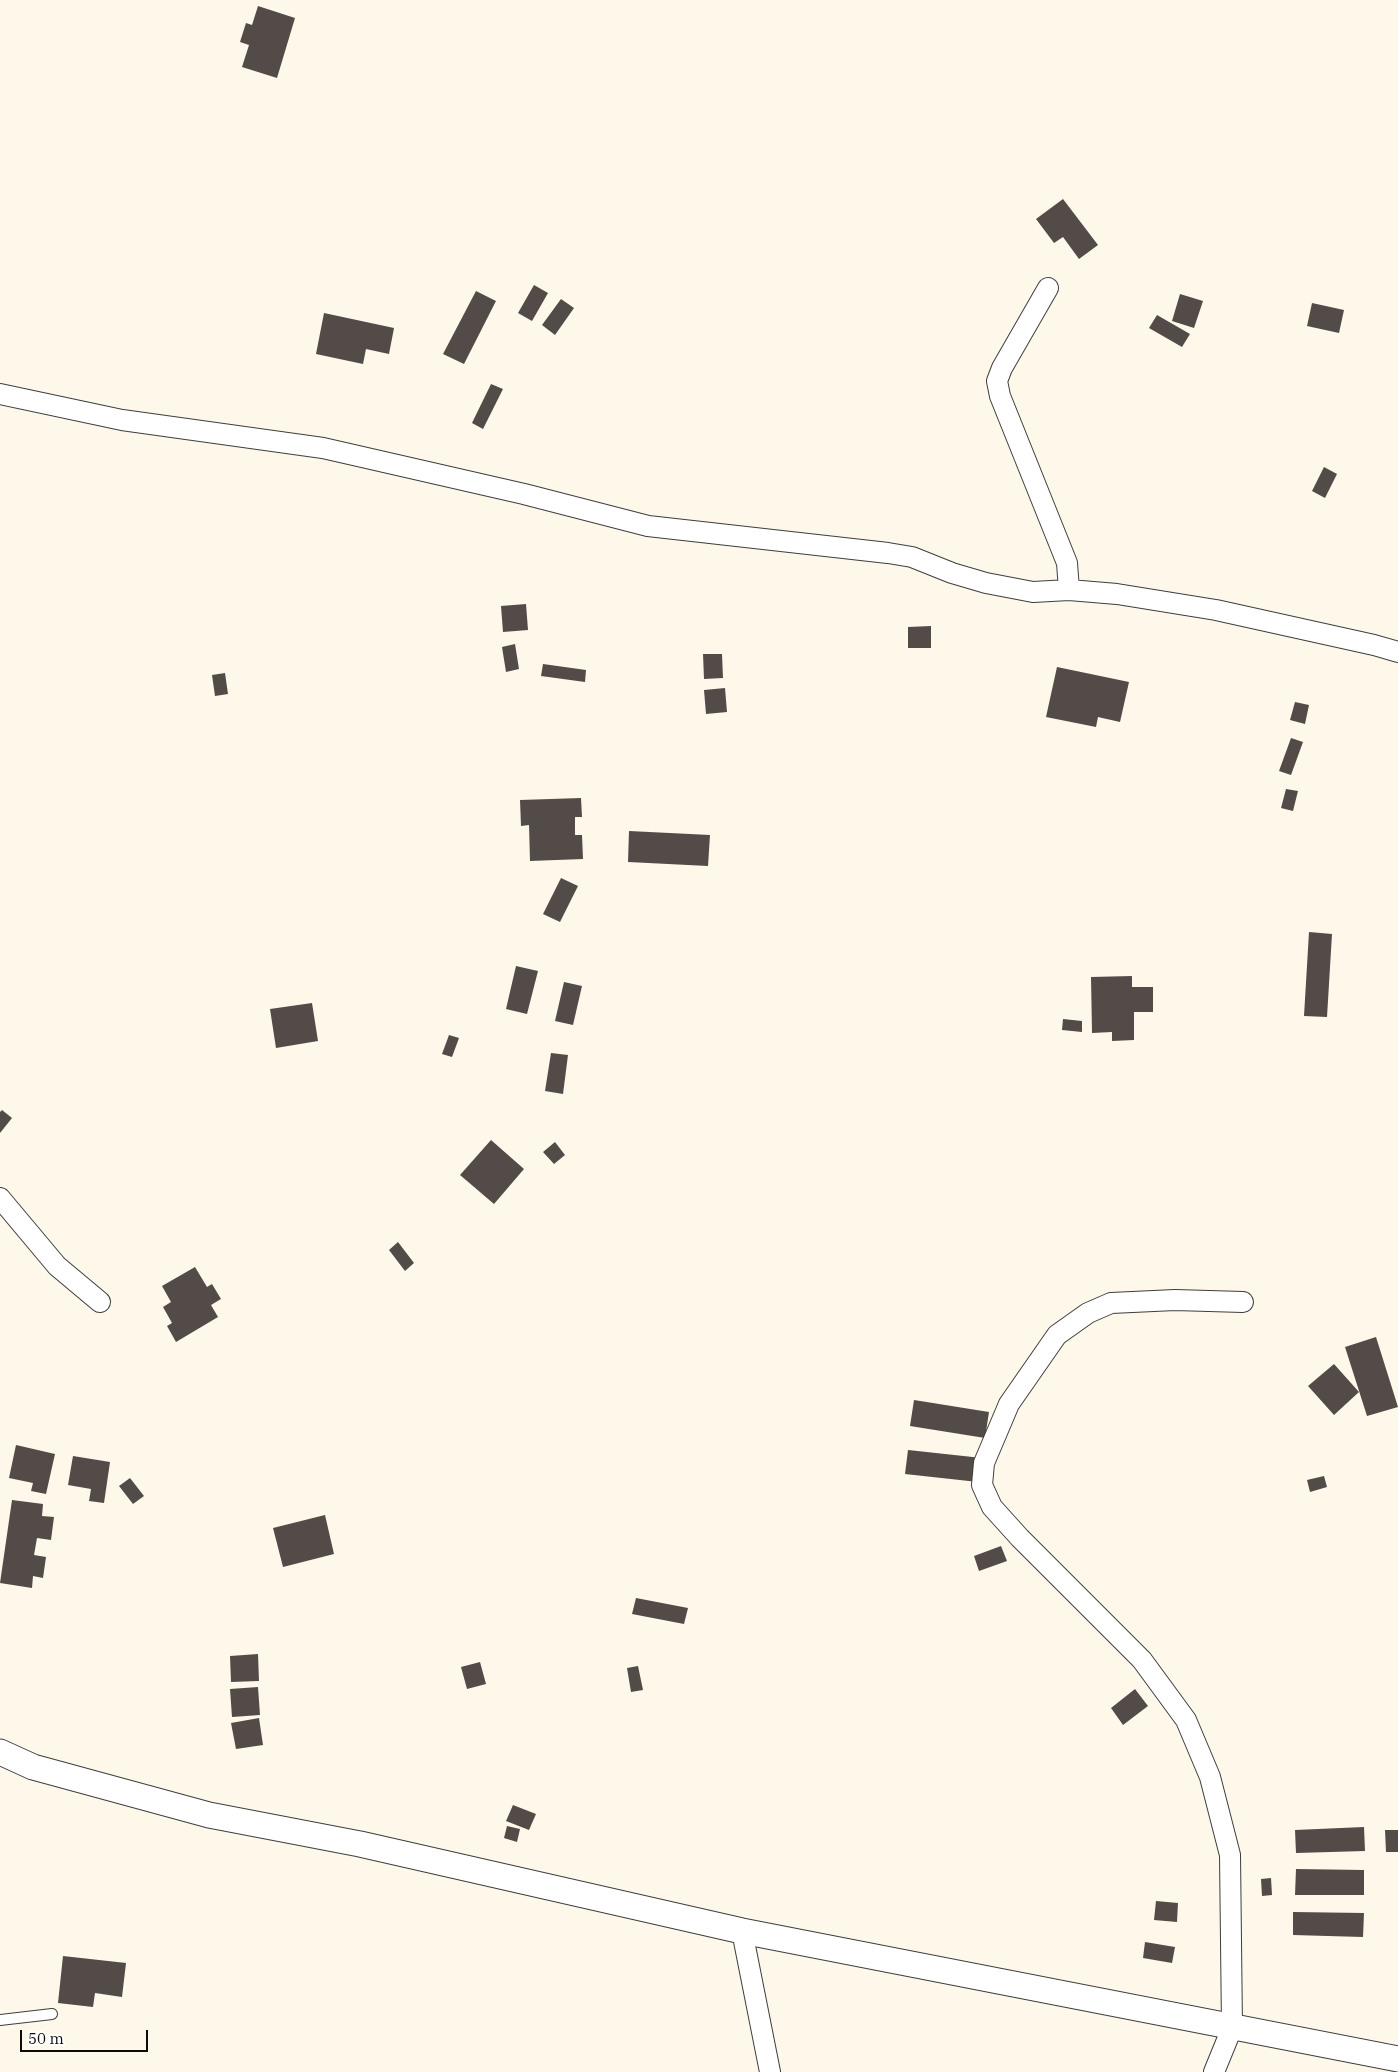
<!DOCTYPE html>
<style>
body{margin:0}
#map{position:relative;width:1398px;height:2072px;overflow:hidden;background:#fdf8ea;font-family:"IBM Plex Serif",serif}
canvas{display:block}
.scale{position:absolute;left:20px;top:2030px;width:128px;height:22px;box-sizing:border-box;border:2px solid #0b0b0b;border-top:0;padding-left:6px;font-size:15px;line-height:18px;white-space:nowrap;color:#0b0b0b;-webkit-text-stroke:4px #fff;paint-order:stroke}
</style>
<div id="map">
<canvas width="1398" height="2072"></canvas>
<div class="scale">50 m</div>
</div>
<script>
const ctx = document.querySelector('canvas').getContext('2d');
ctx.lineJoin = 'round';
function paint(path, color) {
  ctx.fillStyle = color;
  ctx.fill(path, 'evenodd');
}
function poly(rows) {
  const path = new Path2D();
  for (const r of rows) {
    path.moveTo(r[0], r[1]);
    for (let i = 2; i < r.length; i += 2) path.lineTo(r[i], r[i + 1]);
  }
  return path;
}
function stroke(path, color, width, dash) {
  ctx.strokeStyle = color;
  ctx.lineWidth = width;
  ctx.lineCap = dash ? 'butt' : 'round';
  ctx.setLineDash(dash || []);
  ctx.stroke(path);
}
paint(poly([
 [258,6,295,18,277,78,242,67,249,45,240,42,246,23,252,25],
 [1063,199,1098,245,1079,259,1063,237,1054,243,1036,219],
 [534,285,548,293,532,321,518,313],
 [476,291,496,301,464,364,443,354],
 [1180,294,1203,301,1194,328,1172,321],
 [561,299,574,308,555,335,542,325],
 [1312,303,1344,310,1339,333,1307,326],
 [324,313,394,328,389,354,366,349,363,364,316,354],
 [1157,315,1190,334,1182,347,1149,328],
 [491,384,503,389,483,429,472,423],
 [1324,467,1337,474,1325,498,1312,491],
 [526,604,528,630,503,632,501,606],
 [931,626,931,648,908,648,908,627],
 [515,644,519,669,506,672,502,647],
 [703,654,722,654,723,678,704,679],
 [543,664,586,670,585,682,541,676],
 [1057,667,1129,682,1120,722,1098,717,1096,727,1046,717],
 [225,673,228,694,215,696,212,675],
 [725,688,727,712,706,714,704,690],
 [1295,702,1309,705,1305,724,1290,720],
 [1291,738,1303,742,1291,775,1279,771],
 [1286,789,1298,791,1293,811,1281,808],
 [581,798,582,817,575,817,575,835,582,835,583,859,530,861,529,825,521,826,520,800],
 [629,831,710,835,708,866,628,862],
 [561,878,578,886,560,922,543,914],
 [1309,932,1332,934,1327,1017,1304,1016],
 [516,966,538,971,527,1014,506,1009],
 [1132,976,1132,987,1153,987,1153,1012,1134,1012,1134,1040,1112,1041,1112,1032,1092,1033,1091,977],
 [564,982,582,986,573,1025,555,1021],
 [312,1003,318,1041,276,1048,270,1009],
 [1063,1019,1082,1021,1082,1032,1062,1030],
 [449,1035,459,1038,452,1057,442,1054],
 [551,1053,568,1055,563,1094,545,1091],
 [2,1110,12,1118,0,1133,0,1112],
 [491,1140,524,1169,494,1204,460,1175],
 [555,1142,565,1155,554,1164,543,1152],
 [398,1242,414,1263,405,1271,389,1250],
 [195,1267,207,1287,212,1284,221,1299,211,1305,218,1317,176,1342,167,1326,172,1323,163,1307,171,1302,162,1286],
 [1376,1337,1398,1407,1367,1416,1345,1347],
 [1334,1364,1359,1392,1334,1415,1308,1386],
 [914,1400,989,1412,985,1438,910,1426],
 [16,1445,55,1454,46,1494,31,1491,33,1483,9,1478],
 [908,1450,982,1458,978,1482,905,1474],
 [73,1456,110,1462,104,1503,89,1501,91,1489,68,1485],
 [1324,1476,1327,1487,1310,1492,1307,1480],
 [130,1478,144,1496,133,1504,119,1486],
 [12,1500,43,1504,42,1516,54,1517,51,1540,37,1538,34,1555,46,1557,43,1578,33,1576,32,1588,0,1583],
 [325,1515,334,1554,283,1567,273,1528],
 [1001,1546,1007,1561,979,1571,974,1556],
 [636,1598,688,1608,684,1624,632,1614],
 [258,1654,259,1681,231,1682,230,1656],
 [480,1662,486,1684,467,1689,461,1667],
 [638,1666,643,1690,631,1692,627,1668],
 [258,1687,260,1715,232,1717,230,1689],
 [1135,1689,1148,1706,1123,1725,1111,1708],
 [259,1718,263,1745,236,1749,231,1723],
 [513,1805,536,1814,529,1830,506,1821],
 [507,1826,520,1829,517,1842,504,1838],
 [1364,1827,1365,1851,1296,1853,1295,1830],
 [1385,1830,1398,1830,1398,1852,1386,1852],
 [1296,1869,1364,1870,1364,1895,1295,1895],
 [1271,1878,1272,1895,1262,1896,1261,1879],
 [1156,1901,1178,1903,1177,1922,1154,1920],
 [1293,1912,1364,1913,1363,1937,1293,1935],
 [1145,1942,1175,1947,1172,1963,1143,1958],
 [63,1956,126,1963,122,1997,95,1993,93,2007,58,2003]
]), '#524b48');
const service = poly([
 [0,2020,52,2014]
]);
const minor = poly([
 [1048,288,1002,368,997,381,1000,396,1067,563,1069,590],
 [0,394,122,420,323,448,524,494,648,526,888,553,912,557,952,573,986,583,1033,592,1069,590,1117,594,1216,610,1374,645,1398,652],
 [0,1198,57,1266,100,1302],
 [742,1931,770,2072],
 [1214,2072,1232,2028,1230,1855,1210,1777,1186,1720,1142,1660,1020,1538,992,1507,982,1485,984,1463,1009,1404,1057,1335,1088,1313,1111,1303,1175,1300,1243,1302]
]);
const tertiary = poly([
 [0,1752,33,1767,209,1815,360,1844,742,1931,1398,2059]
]);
stroke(service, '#3e3e3e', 12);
stroke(minor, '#3e3e3e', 22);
stroke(tertiary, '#3e3e3e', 27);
stroke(service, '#fff', 10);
stroke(minor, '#fff', 20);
stroke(tertiary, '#fff', 25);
</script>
